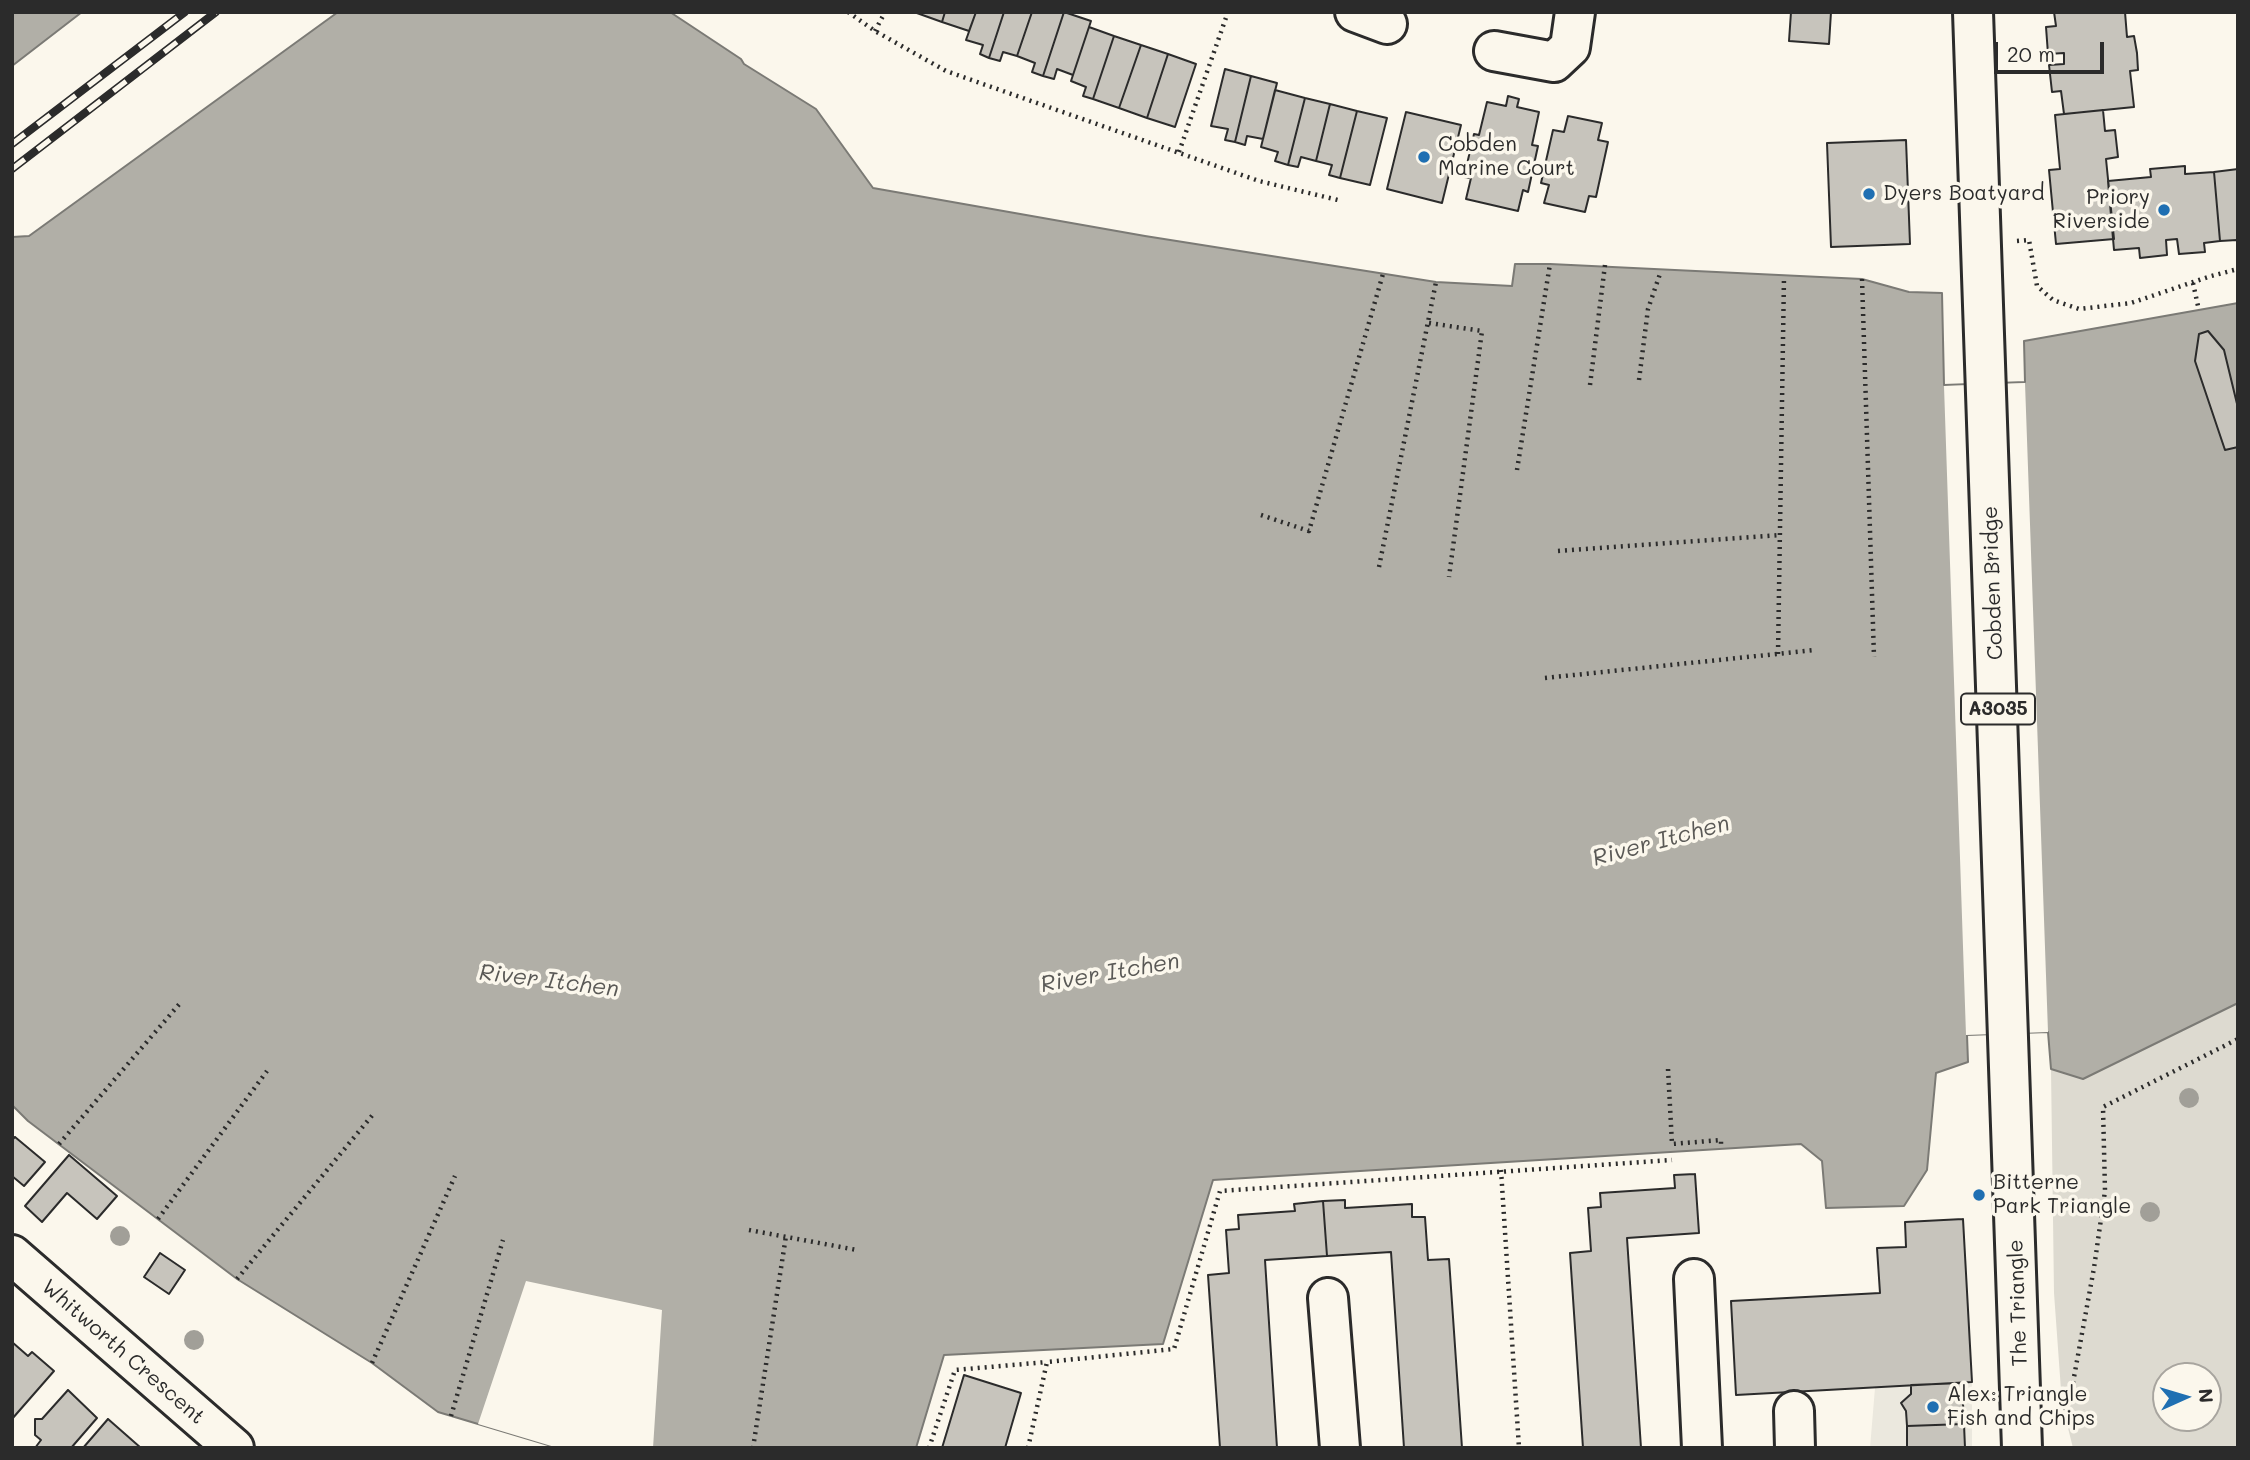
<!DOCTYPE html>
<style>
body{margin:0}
#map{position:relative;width:2250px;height:1460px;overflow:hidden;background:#fbf7ec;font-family:Mali,sans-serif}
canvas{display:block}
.frame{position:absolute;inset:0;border:14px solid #2b2b2b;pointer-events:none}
.north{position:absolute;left:2152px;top:1362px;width:70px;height:70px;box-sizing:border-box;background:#fbf7ec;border:2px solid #a8a59f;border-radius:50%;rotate:86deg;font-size:19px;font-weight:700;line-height:28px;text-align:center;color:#2b2b2b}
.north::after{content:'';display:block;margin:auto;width:24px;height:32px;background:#1f6fb2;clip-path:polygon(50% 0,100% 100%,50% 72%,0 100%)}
.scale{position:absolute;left:1994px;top:42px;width:110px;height:32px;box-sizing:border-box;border:4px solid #2b2b2b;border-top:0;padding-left:9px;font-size:21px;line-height:24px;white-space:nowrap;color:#2b2b2b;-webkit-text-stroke:5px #fbf7ec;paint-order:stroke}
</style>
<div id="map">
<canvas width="2250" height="1460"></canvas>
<div class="frame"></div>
<div class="north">N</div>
<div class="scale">20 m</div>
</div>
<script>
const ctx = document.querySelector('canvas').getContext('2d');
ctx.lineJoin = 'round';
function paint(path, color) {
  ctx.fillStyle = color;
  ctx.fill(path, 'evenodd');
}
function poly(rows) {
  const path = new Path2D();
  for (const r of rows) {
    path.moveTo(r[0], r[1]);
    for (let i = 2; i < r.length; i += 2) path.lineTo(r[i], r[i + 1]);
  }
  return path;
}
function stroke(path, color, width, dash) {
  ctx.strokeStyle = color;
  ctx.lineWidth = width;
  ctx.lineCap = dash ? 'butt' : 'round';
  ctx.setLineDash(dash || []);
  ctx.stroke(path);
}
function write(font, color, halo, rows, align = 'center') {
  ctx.font = font + ' Mali,sans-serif';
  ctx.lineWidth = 7;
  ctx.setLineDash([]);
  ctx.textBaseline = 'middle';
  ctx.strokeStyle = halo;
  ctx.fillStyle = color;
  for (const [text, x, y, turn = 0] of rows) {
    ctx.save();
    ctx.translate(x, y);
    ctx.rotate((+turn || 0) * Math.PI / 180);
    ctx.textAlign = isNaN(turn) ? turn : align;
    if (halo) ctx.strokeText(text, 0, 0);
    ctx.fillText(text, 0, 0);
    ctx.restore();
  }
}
paint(poly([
 [1972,1382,1972,1448,1870,1448,1875,1388]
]), '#ebe8de');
paint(poly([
 [2238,303,2238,1448,2073,1448,2062,1404,2054,1293,2051,1069,2024,341],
 [2166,1376,2208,1376,2208,1418,2166,1418]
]), '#dddad0');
const water = poly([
 [12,12,82,12,12,66,12,12],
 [338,12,670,12,741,59,744,64,816,109,873,188,1145,236,1436,282,1512,286,1515,264,1550,264,1862,279,1909,292,1942,293,1944,385,2025,382,2024,341,2238,303,2238,1003,2083,1079,2051,1069,2048,1032,1967,1035,1968,1062,1936,1073,1927,1170,1904,1206,1826,1208,1822,1161,1801,1144,1213,1180,1163,1344,944,1355,916,1448,558,1448,438,1412,372,1363,237,1279,28,1121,12,1105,12,237,29,236,338,12]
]);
paint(water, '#b1afa7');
stroke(water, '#7b7a75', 2);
paint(poly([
 [2025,383,2048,1032,1966,1035,1944,386],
 [526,1281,662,1310,653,1448,558,1448,478,1424]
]), '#fbf7ec');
const building = poly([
 [914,12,945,12,942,22,914,12],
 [945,12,976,12,969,31,942,22,945,12],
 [976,12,1004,12,989,58,980,54,983,45,966,40,976,12],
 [1004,12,1032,12,1017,56,1003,52,1000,61,989,58,1004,12],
 [1032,12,1064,12,1043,76,1032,72,1035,63,1017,56,1032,12],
 [1064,12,1091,21,1073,75,1057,69,1054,79,1043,76,1064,12],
 [1791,12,1831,12,1829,44,1789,41,1791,12],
 [2054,12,2125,12,2127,37,2134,36,2137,53,2138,70,2130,71,2134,107,2064,114,2061,91,2052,92,2049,65,2064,64,2064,53,2048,54,2046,27,2056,26,2054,12],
 [1089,27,1114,36,1093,99,1083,96,1086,87,1071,81,1089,27],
 [1114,36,1141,45,1119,108,1093,99,1114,36],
 [1141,45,1168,54,1147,118,1119,108,1141,45],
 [1168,54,1196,64,1175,127,1147,118,1168,54],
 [1225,69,1251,76,1235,142,1225,140,1228,129,1211,126,1225,69],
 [1251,76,1277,83,1263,139,1247,136,1245,145,1235,142,1251,76],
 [1275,90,1305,98,1288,165,1275,161,1278,152,1261,147,1275,90],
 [1508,96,1519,99,1517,107,1539,112,1532,145,1538,146,1528,192,1523,190,1518,211,1466,199,1471,178,1464,177,1474,134,1479,135,1487,102,1506,106,1508,96],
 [1305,98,1330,104,1316,161,1301,157,1298,167,1288,165,1305,98],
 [1330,104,1357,111,1340,178,1329,175,1332,165,1316,161,1330,104],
 [2103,110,2105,131,2115,130,2118,157,2106,159,2114,239,2056,244,2049,170,2060,169,2055,115,2103,110],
 [1357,111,1387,118,1370,185,1340,178,1357,111],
 [1406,112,1461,125,1442,203,1387,189,1406,112],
 [1568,116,1602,123,1598,140,1608,142,1596,197,1589,196,1585,212,1544,203,1549,185,1541,183,1553,130,1564,132,1568,116],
 [1906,140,1910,244,1831,247,1827,143,1906,140],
 [2185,166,2185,174,2214,172,2220,241,2204,243,2205,252,2179,254,2177,239,2166,240,2167,255,2140,258,2139,248,2114,250,2108,181,2151,177,2150,169,2185,166],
 [2238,169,2238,250,2237,250,2237,240,2220,241,2214,172,2238,169],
 [2208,331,2224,350,2238,408,2238,447,2225,450,2195,361,2199,334,2208,331],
 [15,1137,45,1162,24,1186,12,1176,12,1140,15,1137],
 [69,1155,117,1196,97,1219,67,1193,42,1222,25,1206,69,1155],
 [1695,1174,1699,1233,1627,1238,1641,1448,1583,1448,1570,1253,1591,1251,1588,1208,1601,1207,1600,1193,1675,1188,1674,1175,1695,1174],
 [1345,1200,1345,1208,1412,1204,1412,1217,1425,1217,1428,1260,1449,1259,1462,1448,1404,1448,1391,1252,1327,1256,1323,1201,1345,1200],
 [1323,1201,1327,1256,1265,1260,1277,1448,1220,1448,1208,1275,1229,1273,1226,1230,1239,1229,1238,1215,1295,1211,1294,1204,1323,1201],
 [1963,1219,1972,1382,1736,1395,1731,1301,1880,1293,1877,1248,1906,1247,1905,1222,1963,1219],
 [160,1253,185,1270,169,1294,144,1277,160,1253],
 [12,1342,28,1356,32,1352,54,1371,12,1419,12,1342],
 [964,1375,1021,1393,1005,1448,942,1448,964,1375],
 [1962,1383,1964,1424,1907,1426,1906,1411,1901,1403,1911,1394,1911,1385,1962,1383],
 [68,1390,97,1418,71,1448,35,1448,41,1440,35,1435,35,1419,42,1419,68,1390],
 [108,1419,141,1448,83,1448,108,1419],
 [1964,1424,1965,1448,1907,1448,1907,1426,1964,1424]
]);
paint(building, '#c7c4bc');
stroke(building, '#2b2b2b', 2);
const minor = poly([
 [1355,12,1387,24],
 [1494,51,1554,62,1570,47,1575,12],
 [12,1255,234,1448],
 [1694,1279,1702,1448],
 [1328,1298,1340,1448],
 [1794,1411,1795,1448]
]);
const major = poly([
 [1973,12,2022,1448]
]);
stroke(minor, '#2b2b2b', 44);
stroke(major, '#2b2b2b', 44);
stroke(poly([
 [848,12,875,31,946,71,1259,181,1342,201],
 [875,31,885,12],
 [1179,152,1228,12],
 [2017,241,2029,240,2037,286,2053,300,2079,309,2131,303,2211,276,2238,269],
 [1862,279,1874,657],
 [2193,283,2198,306],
 [1429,323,1482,331,1449,577],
 [1639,380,1648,309,1661,271],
 [1590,385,1605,265],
 [1517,470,1550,264],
 [1261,515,1309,531,1383,274],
 [1558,551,1780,535],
 [1379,567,1436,282],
 [1778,654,1784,277],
 [1545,678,1815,650],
 [1668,1069,1672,1144,1721,1140,1721,1148],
 [59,1144,182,1001],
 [1501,1170,1519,1448],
 [158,1219,267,1071],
 [749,1230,857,1250],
 [237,1279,375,1112],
 [372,1363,455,1176],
 [2058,1414,2067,1403,2072,1388,2094,1268,2105,1191,2103,1107,2238,1039],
 [451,1416,503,1240],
 [753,1448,786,1236],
 [929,1448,955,1370,1047,1362],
 [1028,1448,1047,1362,1174,1349,1220,1191,1672,1160]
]), '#2b2b2b', 4.5, [2, 5]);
stroke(minor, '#fbf7ec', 38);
stroke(major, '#fbf7ec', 38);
const rail = poly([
 [12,144,185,12],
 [12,169,216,12]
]);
stroke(rail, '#2b2b2b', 8);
stroke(rail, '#fbf7ec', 5, [16]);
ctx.fillStyle = '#a19f98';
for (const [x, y] of [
 [2189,1098],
 [2150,1212],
 [120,1236],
 [194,1340]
]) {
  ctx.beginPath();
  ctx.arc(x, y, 10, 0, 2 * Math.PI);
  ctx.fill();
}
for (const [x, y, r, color] of [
 [1424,157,7,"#1f6fb2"],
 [1869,194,7,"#1f6fb2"],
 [2164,210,7,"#1f6fb2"],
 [1979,1195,7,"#1f6fb2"],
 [1933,1407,7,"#1f6fb2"]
]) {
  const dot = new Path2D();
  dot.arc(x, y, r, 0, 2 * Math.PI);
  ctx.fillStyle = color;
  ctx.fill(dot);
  stroke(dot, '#fbf7ec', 2.5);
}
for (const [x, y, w] of [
 [1998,709,74]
]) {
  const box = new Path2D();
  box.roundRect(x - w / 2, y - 15.5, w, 31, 5);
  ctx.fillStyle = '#fbf7ec';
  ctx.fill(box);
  stroke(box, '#2b2b2b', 2);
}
write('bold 19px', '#2b2b2b', null, [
 ["A3035",1998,709]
]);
write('21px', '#2b2b2b', '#fbf7ec', [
 ["Cobden",1438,145],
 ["Marine Court",1438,169],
 ["Dyers Boatyard",1883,194],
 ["Priory",2150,198,"right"],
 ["Riverside",2150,222,"right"],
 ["Bitterne",1993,1183],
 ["Park Triangle",1993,1207],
 ["Alex: Triangle",1947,1395],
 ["Fish and Chips",1947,1419]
], 'left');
write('21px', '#2b2b2b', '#fbf7ec', [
 ["Cobden Bridge",1993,583,-92],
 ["The Triangle",2018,1303,-92],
 ["Whitworth Crescent",123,1352,41]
]);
write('italic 23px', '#5a5956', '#fbf7ec', [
 ["River Itchen",1661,841,-15],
 ["River Itchen",1110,973,-10],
 ["River Itchen",549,981,7]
]);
</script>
